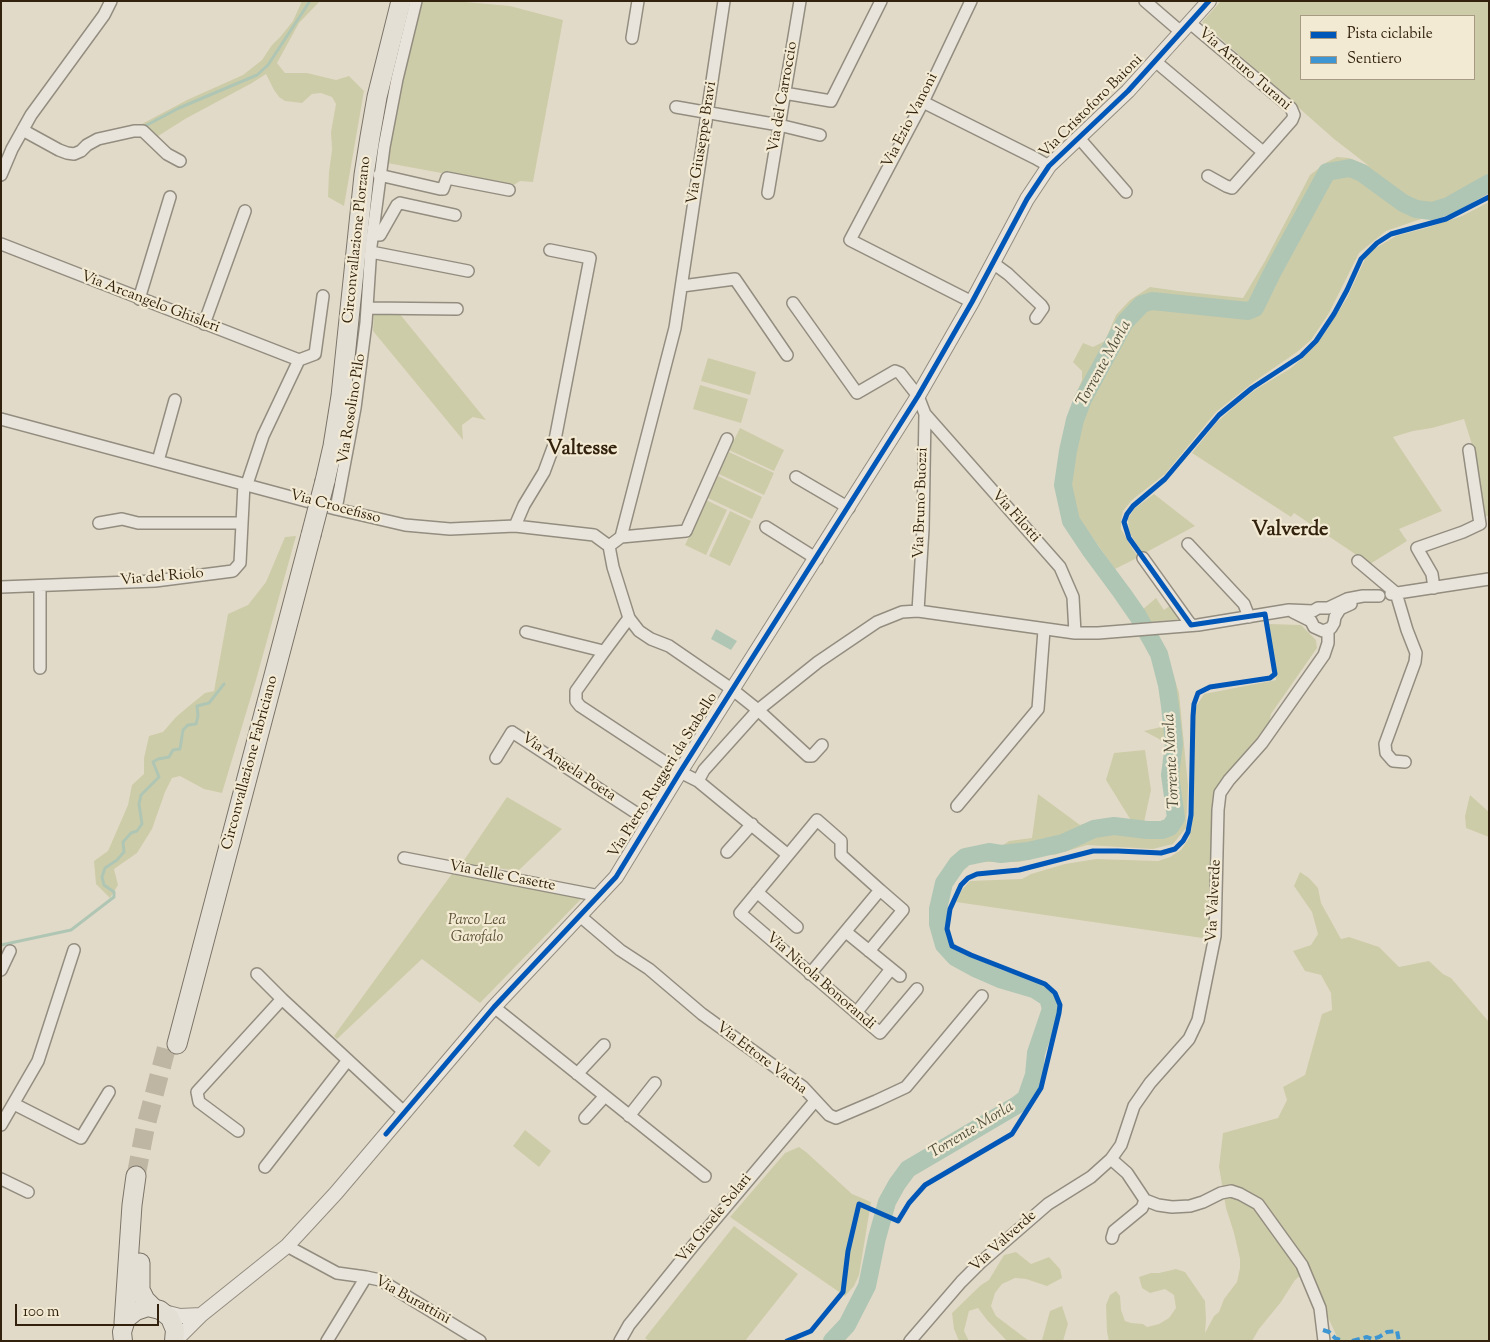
<!DOCTYPE html>
<style>
body{margin:0}
#map{position:relative;width:1490px;height:1342px;overflow:hidden;background:#e2dac8;font-family:"Sorts Mill Goudy",serif}
canvas{display:block}
.frame{position:absolute;inset:0;border:2px solid #32220d;pointer-events:none}
.legend{position:absolute;left:1300px;top:15px;width:175px;height:65px;box-sizing:border-box;background:#f3ead4;border:1px solid #a69a84;margin:0;padding:6px 9px;list-style:none;font-size:15px;color:#32220d}
.legend li{display:flex;align-items:center;gap:10px;height:25px}
.legend b{width:25px;border:1px solid #a69a84}
.scale{position:absolute;left:15px;top:1304px;width:144px;height:22px;box-sizing:border-box;border:2px solid #32220d;border-top:0;padding-left:6px;font-size:15px;line-height:18px;white-space:nowrap;color:#32220d;-webkit-text-stroke:4px #f3ead4;paint-order:stroke}
</style>
<div id="map">
<canvas width="1490" height="1342"></canvas>
<div class="frame"></div>
<ul class="legend">
<li><b style="height:6px;background:#0057b8"></b>Pista ciclabile</li>
<li><b style="height:6px;background:#3d95d2"></b>Sentiero</li>
</ul>
<div class="scale">100 m</div>
</div>
<script>
const ctx = document.querySelector('canvas').getContext('2d');
ctx.lineJoin = 'round';
function paint(path, color) {
  ctx.fillStyle = color;
  ctx.fill(path, 'evenodd');
}
function poly(rows) {
  const path = new Path2D();
  for (const r of rows) {
    path.moveTo(r[0], r[1]);
    for (let i = 2; i < r.length; i += 2) path.lineTo(r[i], r[i + 1]);
  }
  return path;
}
function stroke(path, color, width, dash) {
  ctx.strokeStyle = color;
  ctx.lineWidth = width;
  ctx.lineCap = dash ? 'butt' : 'round';
  ctx.setLineDash(dash || []);
  ctx.stroke(path);
}
function write(font, color, halo, rows, align = 'center') {
  ctx.font = font + ' "Sorts Mill Goudy",serif';
  ctx.lineWidth = 4.5;
  ctx.setLineDash([]);
  ctx.textBaseline = 'middle';
  ctx.strokeStyle = halo;
  ctx.fillStyle = color;
  for (const [text, x, y, turn = 0] of rows) {
    ctx.save();
    ctx.translate(x, y);
    ctx.rotate((+turn || 0) * Math.PI / 180);
    ctx.textAlign = isNaN(turn) ? turn : align;
    if (halo) ctx.strokeText(text, 0, 0);
    ctx.fillText(text, 0, 0);
    ctx.restore();
  }
}
paint(poly([
 [302,1,320,1,299,23,277,63,285,73,307,73,336,80,349,76,364,91,344,206,328,197,329,172,332,150,331,132,336,104,332,97,321,93,312,94,302,103,285,101,279,97,274,90,266,74,252,83,185,119,155,138,140,125,187,100,243,75,262,60,272,45,281,36,293,21],
 [423,1,454,1,510,6,563,20,533,182,520,181,512,186,387,163,395,112],
 [1221,1,1489,1,1489,190,1459,206,1386,231,1359,253,1329,313,1311,340,1297,352,1255,381,1216,412,1165,474,1132,500,1123,511,1121,521,1121,529,1133,550,1139,557,1115,569,1076,514,1070,483,1071,464,1076,439,1063,446,1071,407,1082,380,1082,371,1073,362,1083,343,1093,347,1105,341,1116,315,1130,300,1150,287,1178,291,1243,298,1265,261,1310,175,1327,162,1337,157,1349,158,1369,166,1334,139,1202,22],
 [1301,16,1474,16,1474,79,1301,79],
 [1489,202,1489,516,1482,517,1475,454,1464,419,1432,428,1413,431,1393,437,1442,511,1399,529,1407,541,1370,564,1294,513,1291,517,1192,453,1216,423,1236,405,1255,390,1291,368,1305,356,1324,334,1347,298,1365,259,1374,249,1396,236,1426,228,1462,216],
 [374,313,399,313,486,420,473,417,462,425,463,440,373,331],
 [708,358,756,372,750,395,701,381],
 [700,385,748,399,741,423,693,409],
 [740,428,784,450,774,471,729,450],
 [729,452,774,473,764,495,719,474],
 [718,476,762,497,752,519,708,498],
 [1154,494,1195,526,1143,554,1129,532,1128,519,1134,509],
 [706,500,727,510,706,555,685,545],
 [730,511,751,521,730,566,709,556],
 [296,536,256,680,222,793,204,789,180,776,172,778,165,792,152,829,137,853,114,869,118,885,110,898,96,884,94,861,108,851,128,805,132,785,144,774,144,758,149,736,163,732,176,717,189,706,205,693,214,691,228,614,248,605,266,582,285,537],
 [1156,598,1164,610,1172,604,1181,619,1150,622,1142,610],
 [1269,624,1301,625,1316,640,1317,648,1271,714,1268,729,1225,776,1216,793,1213,819,1209,939,956,902,962,890,970,881,1022,879,1031,874,1065,864,1096,859,1158,861,1170,857,1181,850,1189,838,1192,827,1195,713,1197,705,1204,694,1276,680],
 [1169,662,1179,693,1188,786,1186,828,1173,844,1153,849,1087,845,1054,855,1047,852,1035,858,1019,862,979,862,1009,841,1032,838,1038,794,1080,825,1095,820,1114,819,1142,833,1160,833,1172,830,1178,822,1177,812,1176,805,1171,797,1168,781,1169,762,1165,745,1159,739,1144,731,1165,726,1162,679,1156,668],
 [1145,750,1151,790,1144,822,1132,822,1106,780,1114,753],
 [1470,795,1489,812,1489,837,1466,828,1465,816],
 [507,797,562,829,518,871,483,866,480,871,460,866],
 [454,871,584,896,480,1003,422,959,337,1039,334,1036],
 [1300,872,1309,878,1318,888,1321,903,1341,939,1349,937,1379,947,1399,967,1429,961,1443,974,1451,978,1489,1022,1489,1341,1339,1341,1324,1309,1301,1275,1295,1280,1281,1302,1259,1329,1252,1341,1109,1341,1107,1332,1106,1305,1110,1295,1116,1291,1120,1296,1121,1310,1125,1321,1131,1323,1143,1324,1147,1327,1159,1324,1169,1318,1176,1308,1174,1295,1165,1289,1150,1293,1142,1288,1139,1277,1151,1273,1159,1273,1176,1269,1185,1272,1205,1301,1206,1319,1205,1333,1214,1316,1219,1312,1224,1299,1237,1282,1240,1268,1240,1259,1234,1233,1226,1208,1219,1167,1223,1133,1278,1118,1287,1100,1283,1087,1305,1075,1322,1014,1332,1010,1331,993,1321,975,1305,971,1293,951,1311,945,1318,934,1312,912,1294,886],
 [525,1130,551,1151,539,1167,513,1146],
 [799,1147,806,1152,852,1194,871,1202,859,1275,854,1286,845,1296,730,1217,785,1153],
 [734,1226,798,1274,745,1341,649,1341,645,1338],
 [1016,1252,1031,1264,1049,1257,1060,1269,1062,1278,1047,1286,1026,1279,1015,1278,1002,1284,995,1293,991,1306,996,1316,1029,1341,1007,1341,987,1320,978,1308,969,1311,964,1331,969,1341,959,1341,954,1329,952,1313,981,1285,989,1280,1004,1255],
 [1062,1306,1068,1324,1063,1341,1040,1341,1042,1340,1050,1311]
]), '#cdcca8');
paint(poly([
 [716,629,737,641,731,650,711,639]
]), '#b0c6b4');
stroke(poly([
 [147,125,179,108,257,75,268,65,310,1],
 [1,945,71,930,114,897,114,892,104,885,102,877,105,868,117,860,124,852,123,842,131,833,137,831,142,824,139,804,141,795,159,777,153,762,158,759,169,757,173,750,180,749,183,730,188,725,196,724,198,716,197,706,209,703,224,684]
]), '#b0c6b4', 3);
stroke(poly([
 [832,1341,847,1325,867,1286,877,1238,887,1202,897,1184,908,1169,1017,1105,1026,1098,1034,1075,1036,1053,1051,1009,1048,998,1034,989,1000,979,977,969,955,957,944,945,938,924,938,909,944,883,957,864,965,857,989,852,1001,854,1028,851,1063,843,1094,829,1114,826,1147,830,1162,830,1170,827,1176,818,1170,775,1174,744,1170,706,1167,685,1159,654,1138,616,1122,593,1091,551,1071,521,1063,485,1068,451,1075,420,1083,399,1125,322,1142,304,1152,301,1248,311,1255,308,1272,273,1327,172,1350,168,1362,173,1403,203,1416,209,1432,211,1448,206,1489,183]
]), '#b0c6b4', 18);
stroke(poly([
 [136,1176,145,1129,168,1042]
]), '#bfb5a3', 19, [19, 9]);
const minor = poly([
 [971,1,923,102,850,240,972,302],
 [1145,1,1181,32],
 [1190,23,1291,108,1294,115,1292,120,1232,188,1226,186,1208,176],
 [632,38,638,1],
 [1155,61,1263,152],
 [784,93,831,101,881,1],
 [923,102,1035,158,1049,166],
 [676,107,779,125,820,135],
 [23,129,28,133,59,150,67,153,74,154,81,151,87,145,98,139,134,131,143,131,167,154,180,161],
 [1079,138,1126,192],
 [1,175,12,149,31,115,104,15,111,1],
 [379,175,440,189,443,189,447,178,509,190],
 [768,193,800,1],
 [373,235,380,235,397,205,400,203,455,215],
 [1,244,299,360,315,354,323,296],
 [371,252,468,271],
 [993,263,1008,274,1041,305,1043,308,1036,318],
 [682,286,735,279,787,355],
 [139,299,170,197],
 [793,303,857,393,895,371,900,373,918,396,925,414,923,529,918,611],
 [367,308,457,309],
 [204,324,245,211],
 [925,414,1060,567,1073,597,1075,633],
 [1,419,336,509,405,525,450,529,515,526,594,535,609,546,613,567,629,618,639,631,651,639,669,646,733,690,758,710,808,756,812,756,822,745],
 [158,461,175,400],
 [796,477,849,508],
 [247,484,263,436,299,360],
 [336,509,355,408,366,323,371,246,384,147,397,79,416,1],
 [99,523,122,519,138,523,242,523],
 [515,526,524,505,544,472,554,445,590,258,550,250],
 [766,527,817,559],
 [621,537,686,531,727,439],
 [1188,544,1244,604,1249,617],
 [609,546,621,537,675,328,724,1],
 [1143,558,1191,625],
 [1358,561,1396,593,1407,630,1416,653,1415,662,1385,744,1386,753,1393,761,1405,762],
 [1,587,155,581,233,571,240,563,244,484],
 [1434,588,1432,574,1417,548,1463,532,1480,524,1469,450],
 [1391,594,1489,579],
 [1293,612,1311,621,1314,627,1323,631,1331,628,1334,623,1335,617,1340,609,1351,604],
 [629,618,603,653,576,691,576,701,580,706,680,772,698,781,788,855,740,913,880,1033,917,989],
 [526,632,599,650,603,653],
 [40,668,40,586],
 [496,758,512,732,650,822],
 [698,781,704,770,758,710,818,662,877,622,902,612,918,611,1075,633,1098,633,1198,625,1289,610,1313,611,1318,608,1328,608,1347,599,1363,596,1379,596],
 [957,806,1038,709,1044,630],
 [727,852,752,824],
 [788,855,817,820,841,841,841,855,880,890],
 [404,858,600,896],
 [757,892,797,927],
 [580,916,620,950,649,969,702,1014,803,1087,829,1115,836,1118,876,1101,906,1087,982,996],
 [846,932,900,976],
 [1,970,10,951],
 [257,974,282,999],
 [810,974,880,890,903,910,869,951],
 [494,1007,705,1176],
 [856,1013,891,969],
 [577,1074,604,1045],
 [14,1104,81,1138,109,1092],
 [629,1116,655,1083],
 [585,1118,605,1096],
 [1,1125,38,1061,74,950],
 [238,1131,199,1102,197,1092,282,999,405,1113],
 [1111,1159,1127,1173,1145,1200,1142,1208,1114,1231,1112,1238],
 [265,1167,348,1060],
 [1,1179,28,1192],
 [1145,1200,1158,1205,1172,1207,1190,1206,1203,1202,1221,1193,1231,1191,1240,1194,1258,1204,1302,1265,1320,1308,1324,1341],
 [287,1246,337,1273,366,1277,380,1280,480,1341],
 [327,1341,366,1277],
 [620,1341,629,1325,697,1241,815,1101],
 [910,1341,961,1282,980,1263,1048,1204,1091,1177,1111,1159,1121,1145,1134,1106,1150,1083,1189,1039,1198,1020,1215,936,1218,810,1220,793,1229,780,1262,743,1324,655,1328,643,1328,630]
]);
const tertiary = poly([
 [164,1312,180,1316,201,1315],
 [175,1341,201,1315,287,1246,336,1193,494,1007,616,877,680,772,918,396,972,302,1027,199,1049,166,1128,91,1209,1]
]);
const primary = poly([
 [123,1341,122,1332,126,1319,136,1311,148,1307,160,1310,170,1318,175,1330,174,1341]
]);
const trunk = poly([
 [325,481,333,446,341,396,364,175,370,137,377,97,401,1],
 [177,1044,311,535],
 [140,1263,140,1290,145,1300,152,1307],
 [124,1323,132,1205,136,1176]
]);
stroke(minor, '#938d80', 14);
stroke(tertiary, '#938d80', 16);
stroke(primary, '#7b7468', 20);
stroke(trunk, '#7b7468', 21);
stroke(minor, '#e8e4db', 11);
stroke(tertiary, '#e8e4db', 14);
stroke(primary, '#e4dfd5', 18);
stroke(trunk, '#e4dfd5', 19);
const trunkBridge = poly([
 [311,535,325,481]
]);
stroke(trunkBridge, '#7b7468', 21, []);
stroke(trunkBridge, '#e4dfd5', 19);
stroke(poly([
 [1323,1330,1329,1332,1335,1338,1343,1341],
 [1352,1341,1367,1337,1372,1339,1379,1337,1387,1332,1397,1331,1399,1341]
]), '#3d95d2', 4, [8, 4]);
stroke(poly([
 [386,1134,494,1007,616,877,680,772,918,396,972,302,1027,199,1049,166,1128,91,1209,1],
 [787,1341,811,1331,843,1292,848,1251,859,1204,898,1221,909,1203,925,1185,1012,1134,1041,1088,1059,1013,1060,1005,1055,993,1045,984,971,955,952,946,947,929,950,909,961,885,968,878,977,874,1019,870,1093,851,1118,851,1161,853,1175,849,1183,841,1188,832,1191,815,1193,716,1194,704,1198,693,1210,687,1270,678,1275,674,1265,614,1191,625,1129,538,1124,522,1127,514,1133,506,1165,479,1219,415,1252,388,1301,356,1316,341,1334,314,1347,290,1361,259,1377,243,1391,234,1446,219,1489,197]
]), '#0057b8', 5);
write('15px', '#32220d', '#f3ead4', [
 ["Via Arturo Turani",1244,70,41],
 ["Via del Carroccio",784,97,-80],
 ["Via Cristoforo Baioni",1092,107,-45],
 ["Via Ezio Vanoni",911,121,-63],
 ["Via Giuseppe Bravi",703,143,-81],
 ["Circonvallazione Plorzano",358,240,-84],
 ["Via Arcangelo Ghisleri",150,303,21],
 ["Via Rosolino Pilo",353,409,-81],
 ["Via Bruno Buozzi",922,503,-88],
 ["Via Crocefisso",335,508,15],
 ["Via Filotti",1015,517,48],
 ["Via del Riolo",162,578,-5],
 ["Circonvallazione Fabriciano",251,763,-75],
 ["Via Angela Poeta",568,768,34],
 ["Via Pietro Ruggeri da Stabello",664,776,-58],
 ["Via delle Casette",502,877,11],
 ["Via Valverde",1215,901,-87],
 ["Via Nicola Bonorandi",820,982,41],
 ["Via Ettore Vacha",761,1059,37],
 ["Via Gioele Solari",715,1219,-51],
 ["Via Valverde",1004,1242,-42],
 ["Via Burattini",412,1301,29]
]);
write('italic 15px', '#5b5134', '#f3ead4', [
 ["Parco Lea",477,921],
 ["Garofalo",477,938]
]);
write('italic 16px', '#51503c', '#f3ead4', [
 ["Torrente Morla",1105,364,-61],
 ["Torrente Morla",1173,761,-93],
 ["Torrente Morla",972,1131,-31]
]);
write('bold 20px', '#32220d', '#f3ead4', [
 ["Valtesse",582,451],
 ["Valverde",1290,532]
]);
</script>
